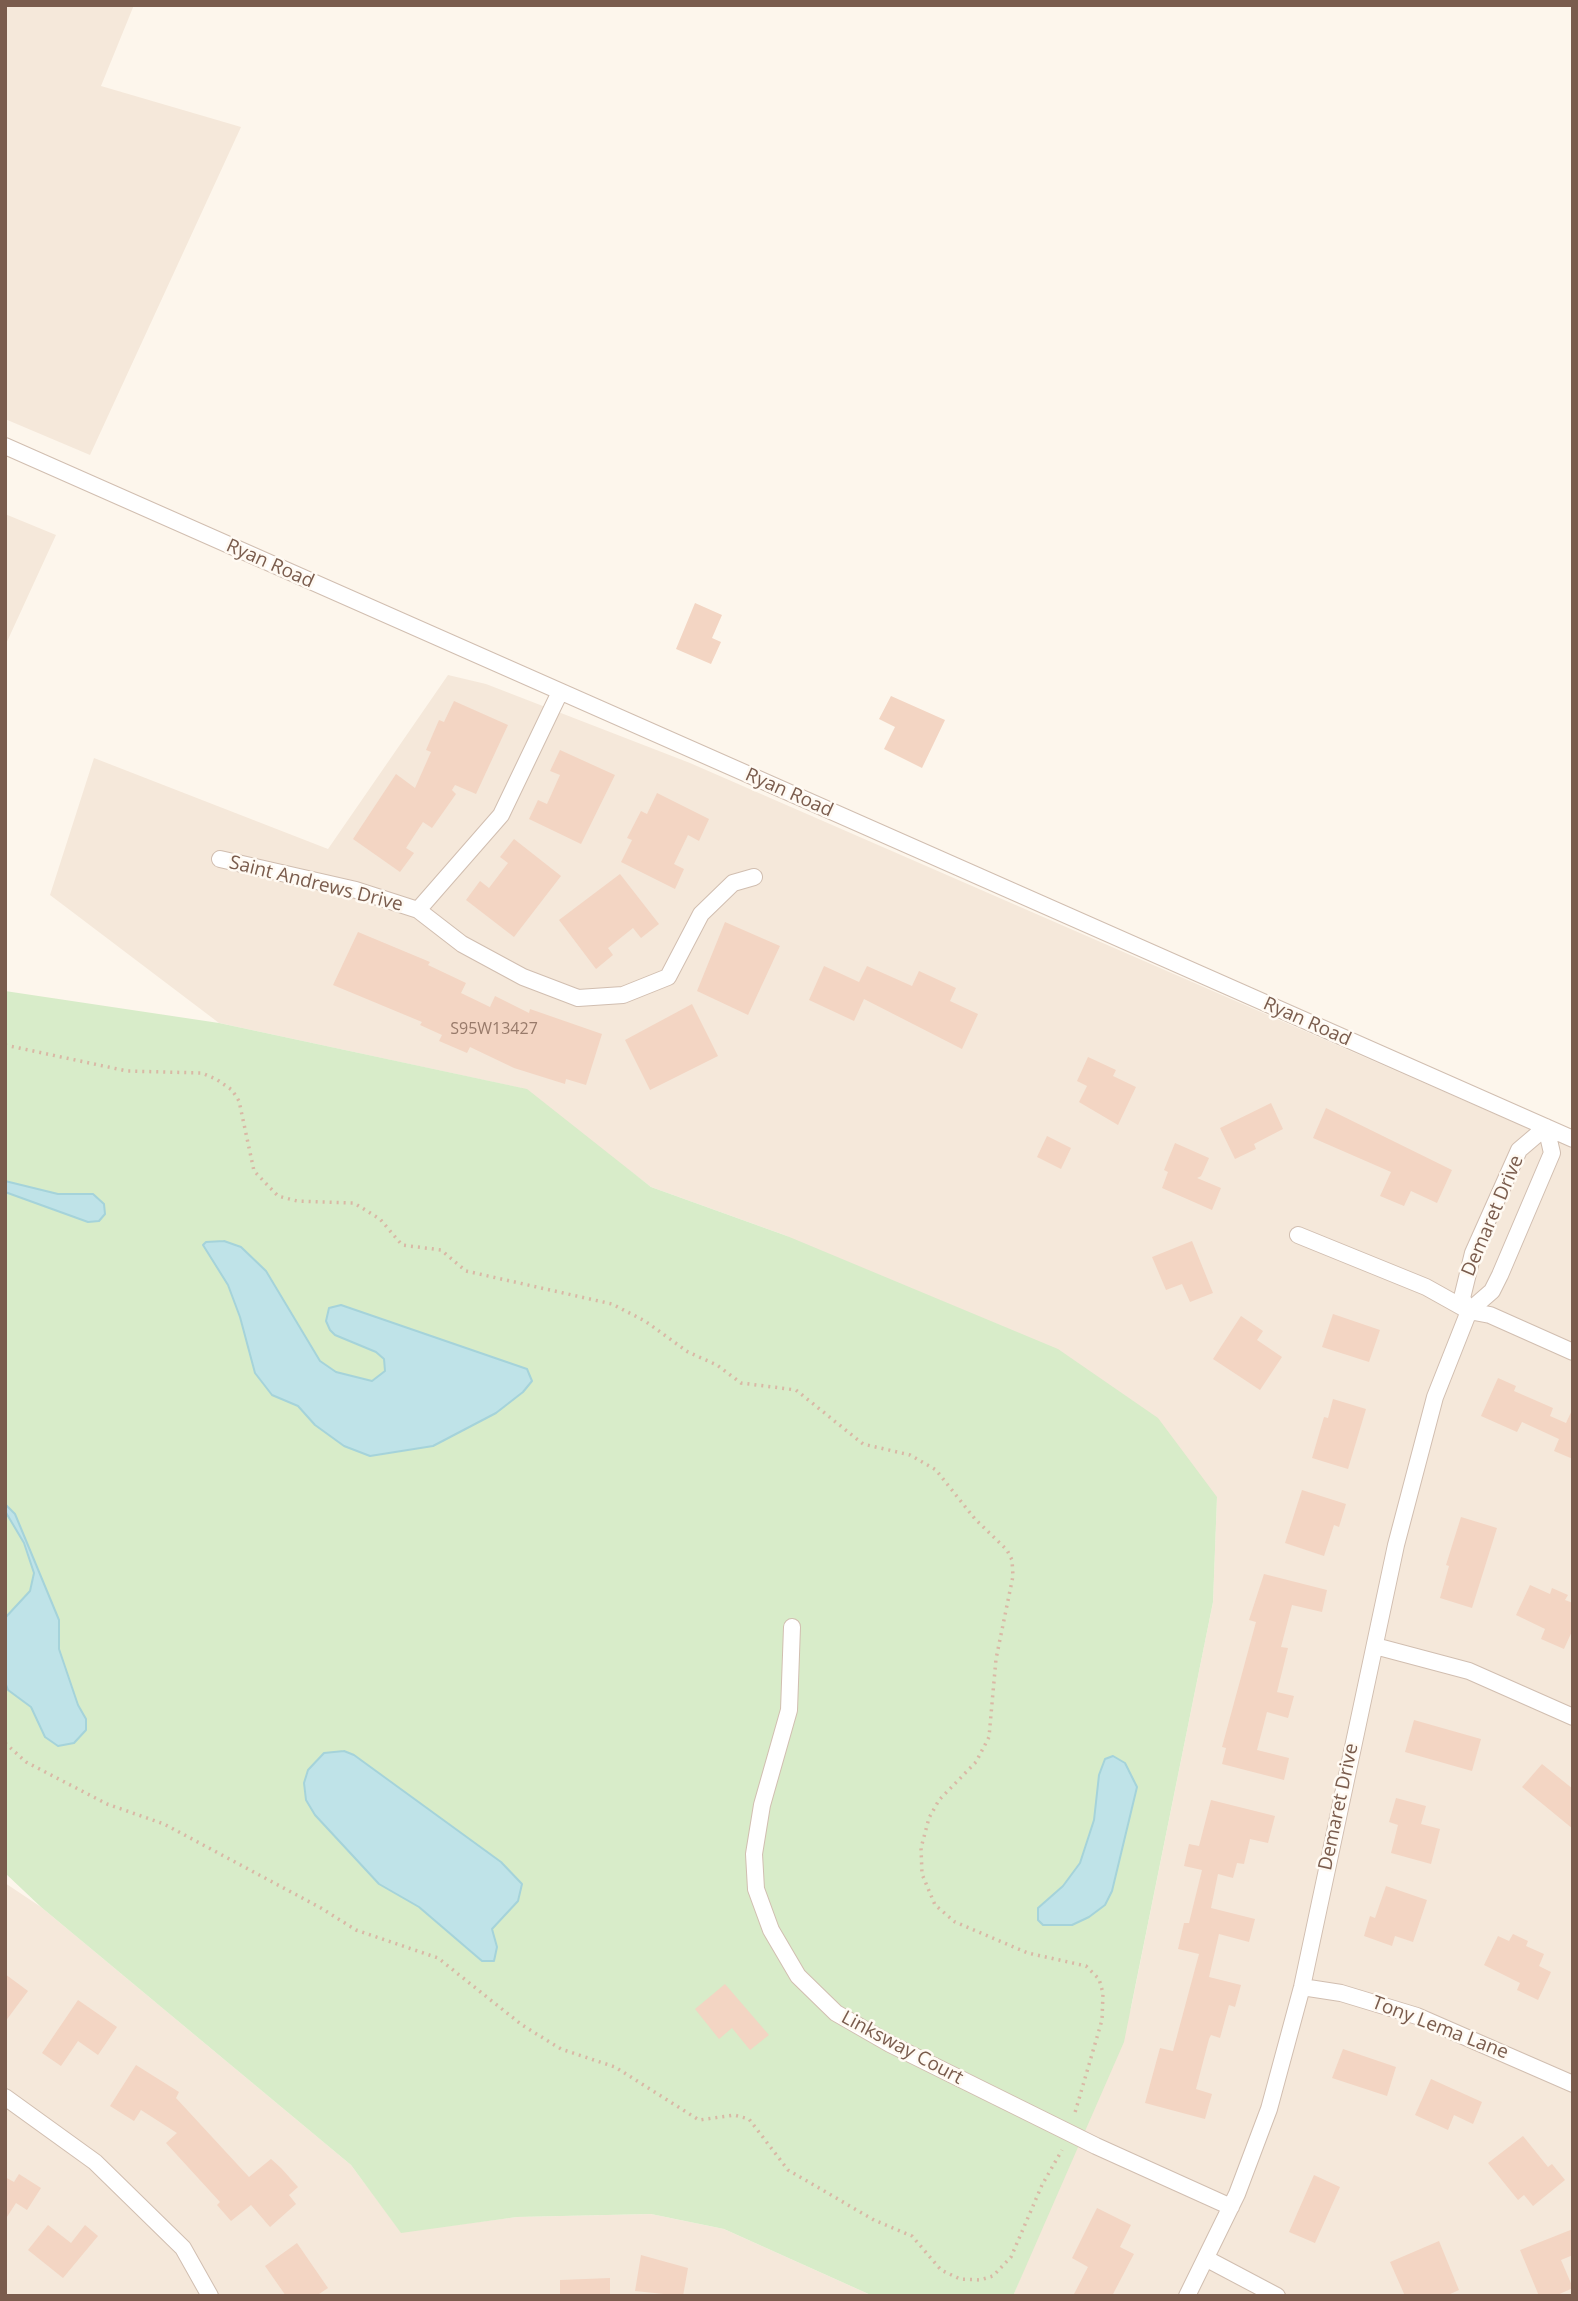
<!DOCTYPE html>
<style>
body{margin:0}
#map{position:relative;width:1578px;height:2301px;overflow:hidden;background:#fdf6ec;font-family:"Open Sans",sans-serif}
canvas{display:block}
.frame{position:absolute;inset:0;border:7px solid #7a5c4d;pointer-events:none}
</style>
<div id="map">
<canvas width="1578" height="2301"></canvas>
<div class="frame"></div>
</div>
<script>
const ctx = document.querySelector('canvas').getContext('2d');
ctx.lineJoin = 'round';
function paint(path, color) {
  ctx.fillStyle = color;
  ctx.fill(path, 'evenodd');
}
function poly(rows) {
  const path = new Path2D();
  for (const r of rows) {
    path.moveTo(r[0], r[1]);
    for (let i = 2; i < r.length; i += 2) path.lineTo(r[i], r[i + 1]);
  }
  return path;
}
function stroke(path, color, width, dash) {
  ctx.strokeStyle = color;
  ctx.lineWidth = width;
  ctx.lineCap = dash ? 'butt' : 'round';
  ctx.setLineDash(dash || []);
  ctx.stroke(path);
}
function write(font, color, halo, rows, align = 'center') {
  ctx.font = font + ' "Open Sans",sans-serif';
  ctx.lineWidth = 5;
  ctx.setLineDash([]);
  ctx.textBaseline = 'middle';
  ctx.strokeStyle = halo;
  ctx.fillStyle = color;
  for (const [text, x, y, turn = 0] of rows) {
    ctx.save();
    ctx.translate(x, y);
    ctx.rotate((+turn || 0) * Math.PI / 180);
    ctx.textAlign = isNaN(turn) ? turn : align;
    if (halo) ctx.strokeText(text, 0, 0);
    ctx.fillText(text, 0, 0);
    ctx.restore();
  }
}
paint(poly([
 [5,5,134,5,101,86,241,127,90,455,5,419],
 [5,514,56,535,5,646],
 [448,675,486,684,690,763,1573,1148,1573,2296,1013,2296,1131,2008,1213,1602,1217,1497,787,1236,651,1187,521,1088,219,1023,50,895,94,758,328,849],
 [5,1883,41,1907,351,2165,401,2232,517,2217,651,2214,724,2229,873,2296,5,2296]
]), '#f5e8da');
paint(poly([
 [5,991,219,1023,527,1089,651,1187,787,1236,1058,1349,1158,1418,1217,1497,1213,1602,1124,2042,1013,2296,873,2296,724,2229,651,2214,517,2217,401,2233,351,2165,41,1907,5,1873]
]), '#d8ecc9');
const water = poly([
 [5,1181,58,1194,93,1194,104,1204,105,1214,99,1221,88,1222,5,1192,5,1181],
 [224,1241,241,1247,266,1271,320,1361,336,1372,372,1381,385,1371,384,1359,376,1352,335,1335,330,1330,326,1321,329,1308,341,1305,527,1369,532,1381,523,1392,496,1413,433,1446,370,1456,344,1446,315,1425,298,1406,272,1395,255,1373,240,1317,228,1285,203,1245,206,1242,224,1241],
 [5,1504,15,1514,59,1620,59,1649,78,1705,86,1719,86,1730,74,1743,58,1746,45,1737,31,1707,8,1690,5,1682,5,1618,30,1591,34,1573,24,1543,5,1511,5,1504],
 [344,1751,354,1755,501,1862,522,1884,518,1901,492,1929,497,1947,494,1961,482,1961,419,1907,379,1884,315,1815,306,1800,304,1783,308,1770,324,1753,344,1751],
 [1113,1756,1125,1763,1137,1787,1112,1891,1105,1905,1089,1917,1072,1925,1043,1925,1038,1920,1038,1908,1063,1886,1080,1863,1094,1820,1099,1775,1105,1759,1113,1756]
]);
paint(water, '#bfe3e8');
stroke(water, '#a5d3da', 2);
paint(poly([
 [695,603,722,615,712,638,721,642,711,664,676,649],
 [891,696,945,720,922,768,884,749,895,727,879,719],
 [454,701,508,725,476,794,455,785,452,790,456,794,432,828,423,822,406,848,414,853,400,872,353,839,396,774,415,788,431,752,426,750,439,720,444,722],
 [560,750,615,775,581,844,529,819,538,800,547,804,560,775,550,771],
 [657,793,709,819,699,841,688,835,674,864,684,869,675,889,621,862,632,840,627,838,641,811,647,814],
 [514,839,561,876,514,937,466,900,480,881,489,888,508,863,500,857],
 [620,874,659,924,641,938,633,928,608,948,613,955,596,969,559,920],
 [725,922,780,946,748,1015,697,991],
 [358,932,430,962,428,965,466,983,461,993,490,1007,495,996,529,1013,530,1009,602,1034,586,1085,566,1079,565,1084,514,1068,470,1047,467,1053,439,1041,442,1035,420,1025,422,1022,333,985],
 [824,966,859,982,867,966,912,986,919,971,956,988,950,1001,978,1014,962,1049,864,999,854,1021,809,1000],
 [692,1004,718,1056,650,1090,625,1040],
 [1088,1057,1116,1070,1113,1076,1136,1087,1118,1125,1079,1102,1087,1086,1077,1081],
 [1271,1103,1283,1129,1254,1144,1256,1149,1235,1159,1220,1128],
 [1326,1108,1452,1170,1437,1203,1411,1191,1404,1206,1380,1196,1391,1172,1313,1138],
 [1047,1136,1071,1148,1061,1169,1037,1157],
 [1175,1143,1209,1158,1201,1176,1197,1178,1221,1188,1212,1210,1162,1188,1168,1172,1164,1170],
 [1192,1241,1213,1293,1190,1302,1182,1284,1166,1290,1152,1257],
 [1333,1314,1380,1330,1369,1362,1322,1347],
 [1241,1316,1263,1331,1257,1340,1282,1357,1260,1390,1213,1359],
 [1498,1378,1516,1386,1514,1391,1553,1408,1550,1416,1566,1423,1573,1408,1573,1459,1554,1451,1559,1439,1522,1422,1517,1432,1481,1416],
 [1333,1399,1366,1409,1348,1469,1312,1458,1324,1417,1328,1418],
 [1302,1490,1346,1504,1339,1527,1334,1525,1324,1556,1285,1543],
 [1461,1517,1497,1528,1472,1608,1440,1598,1449,1566,1446,1565],
 [1264,1574,1327,1590,1322,1612,1292,1605,1281,1647,1288,1648,1277,1692,1294,1696,1288,1718,1267,1712,1257,1750,1289,1758,1284,1780,1222,1764,1226,1748,1222,1747,1256,1622,1249,1620],
 [1530,1585,1550,1594,1552,1588,1568,1595,1565,1600,1573,1603,1573,1629,1564,1649,1541,1639,1545,1629,1516,1615],
 [1414,1720,1481,1739,1472,1771,1405,1752],
 [1542,1764,1573,1789,1573,1829,1522,1787],
 [1396,1798,1426,1806,1421,1824,1440,1829,1431,1864,1391,1853,1398,1825,1389,1822],
 [1211,1800,1275,1816,1268,1843,1250,1839,1244,1864,1237,1863,1233,1878,1218,1874,1211,1908,1255,1919,1249,1942,1219,1934,1209,1977,1241,1985,1235,2007,1229,2005,1220,2038,1211,2035,1209,2039,1196,2089,1212,2094,1205,2119,1145,2103,1160,2048,1173,2051,1199,1954,1178,1949,1184,1923,1189,1923,1202,1870,1184,1866,1189,1844,1199,1846],
 [1386,1886,1427,1900,1413,1942,1395,1936,1392,1946,1364,1936,1370,1916,1375,1918],
 [1513,1934,1528,1941,1526,1946,1544,1954,1539,1966,1551,1972,1538,2000,1517,1990,1520,1983,1484,1965,1498,1936,1509,1941],
 [5,1974,28,1991,5,2022],
 [725,1984,769,2035,750,2050,732,2028,719,2039,695,2009],
 [78,2000,117,2027,98,2055,78,2041,61,2066,42,2053],
 [1343,2049,1396,2067,1387,2096,1332,2078],
 [136,2065,179,2092,176,2098,249,2177,271,2159,281,2168,298,2187,289,2195,296,2204,270,2227,251,2205,231,2221,217,2205,220,2202,166,2143,177,2133,141,2110,134,2121,110,2106],
 [1431,2079,1482,2102,1473,2124,1454,2115,1448,2130,1415,2115],
 [1523,2136,1548,2167,1552,2164,1565,2180,1533,2206,1524,2195,1518,2200,1488,2163],
 [19,2174,41,2188,27,2210,16,2203,5,2220,5,2177,14,2182],
 [1314,2175,1340,2187,1315,2243,1289,2232],
 [1097,2208,1131,2225,1120,2247,1134,2254,1112,2296,1073,2296,1088,2267,1072,2258],
 [48,2225,71,2243,85,2225,98,2236,63,2278,28,2250],
 [1573,2229,1573,2255,1561,2260,1573,2288,1555,2296,1539,2296,1520,2250],
 [1439,2241,1459,2290,1446,2296,1405,2296,1390,2262],
 [297,2243,328,2288,316,2296,286,2296,265,2266],
 [641,2255,688,2268,683,2296,635,2291],
 [610,2278,610,2296,560,2296,560,2280]
]), '#f3d5c3');
const minor = poly([
 [5,446,1573,1139],
 [220,859,356,890,418,910,462,944,523,977,578,998,623,995,668,977,701,914,733,883,754,877],
 [418,910,501,815,560,692],
 [1298,1235,1426,1287,1469,1311,1490,1315,1573,1352],
 [792,1627,789,1710,762,1805,754,1854,756,1889,771,1930,798,1976,836,2013,890,2044,1096,2146,1231,2207],
 [1375,1646,1469,1671,1573,1717],
 [1302,1987,1341,1993,1417,2016,1573,2084],
 [5,2097,95,2162,183,2248,210,2296],
 [1207,2259,1277,2296],
 [1187,2296,1237,2194,1269,2109,1302,1987,1396,1545,1435,1397,1469,1311,1492,1291,1500,1275,1552,1153,1546,1127,1519,1150,1473,1253,1462,1298,1469,1311]
]);
stroke(minor, '#d1beb0', 18);
stroke(poly([
 [5,1045,127,1071,202,1073,216,1079,232,1090,239,1101,254,1171,278,1196,297,1201,354,1203,380,1219,402,1245,441,1250,466,1271,612,1304,645,1321,688,1352,717,1365,741,1383,796,1390,863,1444,910,1455,936,1470,975,1519,1007,1550,1012,1560,1013,1576,996,1659,989,1737,976,1762,939,1800,929,1818,921,1848,922,1874,935,1905,955,1922,1028,1953,1086,1966,1099,1979,1103,1993,1102,2020,1074,2116],
 [5,1743,26,1762,107,1804,164,1824,321,1908,356,1930,438,1958,522,2025,561,2049,615,2067,699,2120,734,2115,749,2119,788,2170,874,2220,912,2236,941,2270,960,2279,980,2280,993,2276,1011,2257,1042,2185,1062,2150]
]), '#d9b8a5', 3.5, [2, 5]);
stroke(minor, '#fff', 16);
write('16px', '#987a6a', null, [
 ["S95W13427",494,1029]
]);
write('19px', '#7a5c4d', '#fffaf3', [
 ["Ryan Road",270,564,24],
 ["Ryan Road",789,793,24],
 ["Saint Andrews Drive",316,884,14],
 ["Ryan Road",1307,1022,24],
 ["Demaret Drive",1493,1216,-67],
 ["Demaret Drive",1339,1807,-78],
 ["Tony Lema Lane",1440,2028,21],
 ["Linksway Court",902,2048,28]
]);
</script>
